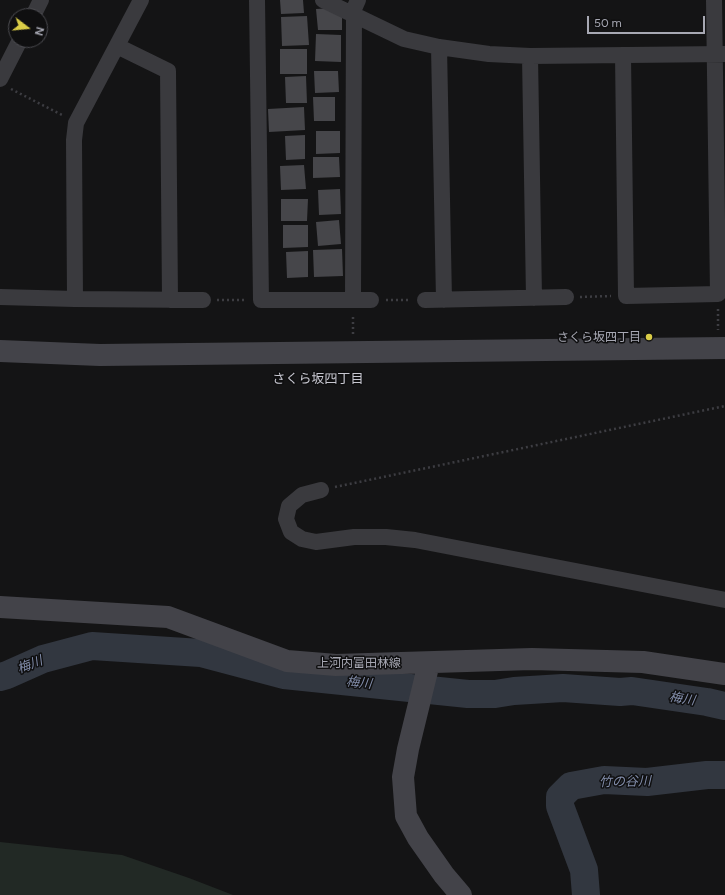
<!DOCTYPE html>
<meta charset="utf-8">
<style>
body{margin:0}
#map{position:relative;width:725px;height:895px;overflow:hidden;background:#141415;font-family:Figtree,sans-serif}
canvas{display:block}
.north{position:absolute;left:8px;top:8px;width:40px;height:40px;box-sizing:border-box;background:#0f0f10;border:1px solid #4c4c51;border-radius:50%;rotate:106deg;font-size:11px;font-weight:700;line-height:16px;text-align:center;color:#a7a8b3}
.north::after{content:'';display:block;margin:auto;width:14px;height:18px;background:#dacd47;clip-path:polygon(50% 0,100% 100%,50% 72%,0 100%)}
.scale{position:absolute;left:587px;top:16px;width:118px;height:18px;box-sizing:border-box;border:2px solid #a7a8b3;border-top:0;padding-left:5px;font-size:12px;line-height:14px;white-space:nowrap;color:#a7a8b3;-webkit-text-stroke:3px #0f0f10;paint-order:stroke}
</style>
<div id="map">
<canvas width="725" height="895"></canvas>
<div class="north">N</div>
<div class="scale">50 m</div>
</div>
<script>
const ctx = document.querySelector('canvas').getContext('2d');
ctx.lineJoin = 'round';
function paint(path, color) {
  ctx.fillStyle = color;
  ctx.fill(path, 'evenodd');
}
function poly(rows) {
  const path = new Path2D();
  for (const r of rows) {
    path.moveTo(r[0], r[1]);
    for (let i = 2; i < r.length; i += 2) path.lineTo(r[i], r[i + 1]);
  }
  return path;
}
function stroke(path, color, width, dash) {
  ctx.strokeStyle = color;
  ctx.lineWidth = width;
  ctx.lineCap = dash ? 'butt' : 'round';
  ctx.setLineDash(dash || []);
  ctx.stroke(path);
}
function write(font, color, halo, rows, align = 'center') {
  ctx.font = font + ' Figtree,"Noto Sans JP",sans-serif';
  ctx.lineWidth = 3;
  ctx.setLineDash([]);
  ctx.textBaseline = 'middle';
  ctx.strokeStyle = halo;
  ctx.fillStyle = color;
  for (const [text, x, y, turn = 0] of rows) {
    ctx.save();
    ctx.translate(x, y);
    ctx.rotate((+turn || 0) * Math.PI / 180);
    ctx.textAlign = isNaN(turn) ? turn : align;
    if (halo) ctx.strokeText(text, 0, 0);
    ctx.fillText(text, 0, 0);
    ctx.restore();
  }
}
paint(poly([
 [0,842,122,855,189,878,233,895,0,895]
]), '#222925');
stroke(poly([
 [0,677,7,675,43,659,92,646,201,653,284,675,468,694,495,694,514,691,563,688,620,692,632,691,707,702,725,706],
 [586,895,584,870,560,806,560,797,571,786,604,780,647,782,707,775,725,775]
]), '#323740', 28);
paint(poly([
 [280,0,303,0,304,13,281,14],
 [332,8,342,14,342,30,318,30,316,9],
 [307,16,309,45,282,46,281,17],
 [316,34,341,35,341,62,315,61],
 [280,49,307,49,307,74,280,74],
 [314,71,338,71,339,92,315,93],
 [306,76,307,103,286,103,285,77],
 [313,97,335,97,335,121,314,121],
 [304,107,305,130,269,132,268,109],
 [316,131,340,131,340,153,316,154],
 [305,135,305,159,286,160,285,136],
 [313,157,339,157,340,177,313,178],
 [304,165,306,189,281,190,280,166],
 [340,189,341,214,319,215,318,190],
 [281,199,308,199,307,221,281,221],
 [339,220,341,244,318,246,316,222],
 [283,225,308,225,308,247,283,248],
 [342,249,343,276,314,277,313,250],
 [308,251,308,277,287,278,286,252]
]), '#46464a');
stroke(poly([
 [11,89,64,116],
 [580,297,611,296],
 [217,300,246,300],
 [386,300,411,300],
 [718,309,718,330],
 [353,334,353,315],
 [335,487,725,406]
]), '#3d3d42', 2.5, [2, 3]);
stroke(poly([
 [141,0,76,123,74,140,75,299,203,300],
 [257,0,261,300,371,300],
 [323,0,404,39,439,47,489,54,530,56,725,54],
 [33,16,41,0],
 [117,46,168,71,170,300],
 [439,47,444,300],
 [623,55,626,296,718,294,714,0],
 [530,56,534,298],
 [0,79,20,40],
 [0,297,75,299],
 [353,300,354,9,358,0],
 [425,300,566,297],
 [321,490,302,495,289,506,286,519,291,532,302,539,316,542,354,537,386,537,415,540,725,600]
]), '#3a3a3e', 16);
stroke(poly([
 [0,351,100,355,725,348],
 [0,607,168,617,287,661,336,665,532,659,643,662,725,674],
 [429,663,408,749,403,777,406,816,418,838,444,875,461,895]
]), '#434349', 22);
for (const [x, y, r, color] of [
 [649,337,4,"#dacd47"]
]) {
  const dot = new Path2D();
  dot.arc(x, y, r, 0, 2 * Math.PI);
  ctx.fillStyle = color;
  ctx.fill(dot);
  stroke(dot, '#0f0f10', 1.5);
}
write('12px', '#a7a8b3', '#0f0f10', [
 ["さくら坂四丁目",641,337]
], 'right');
write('12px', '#a7a8b3', '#0f0f10', [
 ["上河内富田林線",359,663]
]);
write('13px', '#c7c7d0', '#0f0f10', [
 ["さくら坂四丁目",318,379]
]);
write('italic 13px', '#828daa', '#0f0f10', [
 ["梅川",30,665,-21],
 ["梅川",359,683,6],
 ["梅川",682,699,9],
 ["竹の谷川",625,782,-1]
]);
</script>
